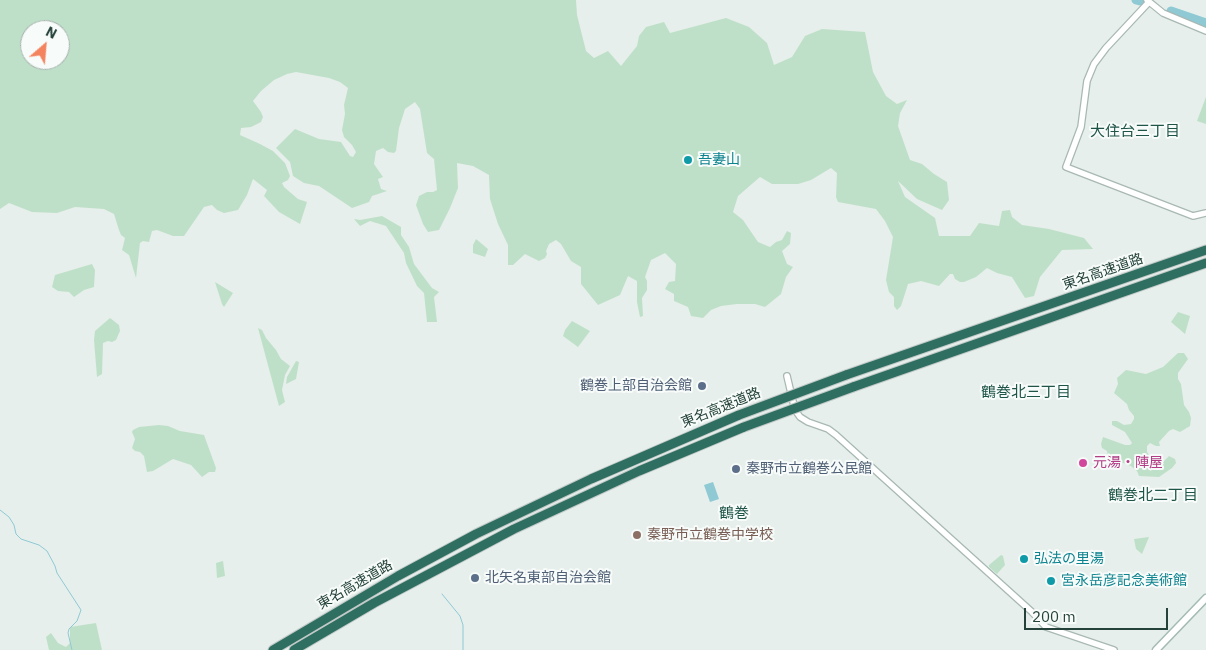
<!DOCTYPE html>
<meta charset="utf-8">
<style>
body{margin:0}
#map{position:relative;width:1206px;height:650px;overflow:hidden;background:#e6efeb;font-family:"IBM Plex Sans",sans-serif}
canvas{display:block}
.north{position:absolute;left:20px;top:20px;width:50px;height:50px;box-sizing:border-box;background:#f7fbf9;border:1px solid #a3b1ad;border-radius:50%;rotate:27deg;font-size:14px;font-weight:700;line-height:20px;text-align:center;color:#24423a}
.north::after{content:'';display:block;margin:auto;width:18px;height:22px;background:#f4845f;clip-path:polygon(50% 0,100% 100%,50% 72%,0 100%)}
.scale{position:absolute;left:1024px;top:608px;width:144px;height:22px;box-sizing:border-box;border:2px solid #24423a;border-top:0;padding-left:6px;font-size:15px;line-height:18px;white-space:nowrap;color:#24423a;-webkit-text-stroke:4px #f7fbf9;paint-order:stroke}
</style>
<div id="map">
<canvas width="1206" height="650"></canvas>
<div class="north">N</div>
<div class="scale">200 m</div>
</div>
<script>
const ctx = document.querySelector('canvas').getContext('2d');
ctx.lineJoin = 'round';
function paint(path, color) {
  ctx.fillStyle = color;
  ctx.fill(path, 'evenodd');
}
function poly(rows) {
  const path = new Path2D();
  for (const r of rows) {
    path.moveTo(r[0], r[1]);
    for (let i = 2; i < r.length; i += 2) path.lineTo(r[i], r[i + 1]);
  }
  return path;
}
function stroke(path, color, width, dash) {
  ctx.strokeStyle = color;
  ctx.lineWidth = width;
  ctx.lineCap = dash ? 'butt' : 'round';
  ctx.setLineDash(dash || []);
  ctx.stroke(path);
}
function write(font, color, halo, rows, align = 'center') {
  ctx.font = font + ' "IBM Plex Sans","Noto Sans JP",sans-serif';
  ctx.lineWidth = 4;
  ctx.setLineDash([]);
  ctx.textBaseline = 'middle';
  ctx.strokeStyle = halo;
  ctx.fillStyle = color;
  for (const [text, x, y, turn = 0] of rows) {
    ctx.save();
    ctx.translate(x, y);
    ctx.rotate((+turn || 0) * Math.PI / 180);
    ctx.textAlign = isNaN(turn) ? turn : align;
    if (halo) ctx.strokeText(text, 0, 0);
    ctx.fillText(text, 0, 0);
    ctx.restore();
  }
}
paint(poly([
 [0,0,576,0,577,15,586,51,594,58,608,51,621,66,637,46,639,36,646,27,664,22,670,33,726,18,749,27,767,43,774,65,792,57,805,36,822,29,865,32,873,72,886,96,897,104,907,100,900,113,898,126,910,160,922,164,934,174,947,182,949,200,942,210,917,199,898,181,905,197,935,218,939,236,970,236,979,223,999,226,1002,211,1010,210,1012,217,1022,225,1049,229,1084,238,1093,249,1062,250,1040,277,1034,296,1025,298,1012,277,997,273,987,268,976,277,964,282,960,282,955,279,953,274,950,274,939,286,921,281,908,284,901,306,897,310,894,306,894,297,889,292,886,280,893,237,885,221,876,209,838,202,836,197,837,173,831,168,811,180,798,184,772,184,760,177,738,196,733,212,743,220,758,242,770,247,776,242,782,240,787,231,791,233,790,244,782,251,787,264,793,267,786,277,781,294,765,307,755,304,737,304,721,306,711,310,703,318,691,316,688,307,674,301,674,294,665,289,669,282,675,281,676,264,665,253,651,260,645,277,647,281,647,290,642,298,643,316,640,317,637,302,637,281,628,276,620,295,598,305,581,284,581,267,571,261,561,244,556,240,549,244,546,251,547,254,545,258,539,261,525,254,513,265,508,265,508,245,498,224,490,199,489,175,473,166,457,163,458,188,450,208,439,230,428,232,423,224,416,205,419,196,427,192,433,192,437,190,434,159,427,153,420,109,415,102,405,109,399,128,396,151,394,153,388,152,383,148,376,151,374,164,383,177,378,179,381,189,387,191,372,196,369,202,352,208,319,186,304,183,293,176,290,162,276,148,295,129,319,139,341,142,350,156,353,157,356,152,352,145,344,137,342,130,345,114,344,105,348,88,340,82,329,78,296,72,287,74,274,80,261,91,253,101,261,112,263,117,261,122,251,127,241,128,240,135,260,144,273,151,285,163,290,176,288,180,282,183,284,187,298,199,307,202,300,224,279,212,264,196,267,190,253,179,247,195,238,210,224,213,217,210,212,205,204,207,184,236,173,236,157,230,152,231,149,242,143,241,140,243,136,278,129,255,122,250,125,238,121,235,119,230,114,214,104,209,75,207,57,213,32,212,9,203,0,209],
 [30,30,60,30,60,60,30,60],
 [1206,97,1206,124,1197,121],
 [382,216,401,227,401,235,409,247,414,264,432,288,439,292,434,297,437,322,427,322,424,293,417,286,406,263,404,253,386,226,370,221,360,226,354,219,360,220],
 [476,239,488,249,485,257,473,253,473,245],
 [92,264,95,270,94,287,84,290,74,297,69,292,58,291,52,287,55,275],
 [215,282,233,293,224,307,222,304],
 [1178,312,1190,316,1185,334,1171,322],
 [110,318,119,325,120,331,116,340,112,342,108,341,103,343,102,374,97,377,94,340,95,331],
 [572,321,590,331,578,347,563,336,565,330],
 [258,328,262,330,266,338,276,350,281,359,290,366,285,375,282,390,285,402,279,406],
 [1178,353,1184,353,1188,359,1178,373,1178,379,1181,384,1184,405,1189,412,1191,418,1190,426,1180,432,1173,429,1169,431,1159,442,1160,446,1156,446,1150,443,1147,446,1147,452,1154,461,1162,463,1169,456,1175,459,1176,463,1172,468,1159,477,1139,476,1137,471,1131,466,1108,457,1107,451,1102,448,1101,444,1103,437,1125,445,1130,445,1132,443,1125,432,1112,425,1112,421,1117,421,1124,425,1131,424,1134,419,1134,416,1129,410,1127,404,1114,393,1118,384,1117,378,1126,370,1146,374,1163,367],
 [296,361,299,362,296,379,286,384,287,377],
 [159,425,168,426,180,431,204,435,216,468,215,472,209,472,202,477,191,465,173,459,153,471,147,472,144,456,140,452,135,451,132,448,135,439,132,432,133,430,139,427],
 [1149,537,1142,554,1136,549,1134,539],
 [1001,555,1003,556,1005,565,997,574,989,567,989,565],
 [223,561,225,576,217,578,216,563],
 [96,623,102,650,49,650,46,637,51,633,58,643,66,647,70,643,70,627]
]), '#bfe0c8');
paint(poly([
 [713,482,719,499,710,502,704,485]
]), '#8ec9d4');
stroke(poly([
 [0,510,9,517,14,525,16,534,21,539,39,545,47,551,55,566,57,573,81,610,77,621,69,629,68,633,72,650],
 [442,594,460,616,463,625,463,650]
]), '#8ec9d4', 1);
stroke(poly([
 [1136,0,1140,1],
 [1171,11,1206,23]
]), '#8ec9d4', 9);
const tertiary = poly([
 [1147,0,1163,13,1206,31],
 [1149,2,1106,48,1094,64,1087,81,1081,127,1066,167,1193,216,1206,213],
 [787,376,795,410,800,417,808,422,828,429,836,435,1032,612,1046,627,1114,650]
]);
const secondary = poly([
 [1156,650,1206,598]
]);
const motorway = poly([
 [846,375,1206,250],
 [853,387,1206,263],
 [273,650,398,576,476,534,591,479,739,415],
 [294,650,374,603,514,529,639,471,744,427]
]);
stroke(tertiary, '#a8b8b2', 8);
stroke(secondary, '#a4bbb3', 9);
stroke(motorway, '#c2cac8', 11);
stroke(tertiary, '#fff', 5.5);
stroke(secondary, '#fff', 6);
stroke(motorway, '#2f6f62', 9);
const motorwayBridge = poly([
 [739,415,846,375],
 [744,427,853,387]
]);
stroke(motorwayBridge, '#c2cac8', 11, []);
stroke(motorwayBridge, '#2f6f62', 9);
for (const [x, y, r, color] of [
 [688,160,5,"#0f9aa8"],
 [702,386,5,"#5c6f8a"],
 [1083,463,5,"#d1479c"],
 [736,469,5,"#5c6f8a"],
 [637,535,5,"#8d6e63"],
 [1024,559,5,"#0f9aa8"],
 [475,578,5,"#5c6f8a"],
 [1051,581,5,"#0f9aa8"]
]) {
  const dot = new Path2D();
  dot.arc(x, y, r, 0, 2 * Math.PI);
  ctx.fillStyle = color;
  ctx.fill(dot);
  stroke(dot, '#f7fbf9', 2);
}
write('14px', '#0d838f', '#f7fbf9', [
 ["吾妻山",698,160],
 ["弘法の里湯",1034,559],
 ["宮永岳彦記念美術館",1061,581]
], 'left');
write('14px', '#24423a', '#f7fbf9', [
 ["東名高速道路",1103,272,-19],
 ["東名高速道路",721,408,-22],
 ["東名高速道路",355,585,-30]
]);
write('14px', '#4e5e75', '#f7fbf9', [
 ["鶴巻上部自治会館",692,386,"right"],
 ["秦野市立鶴巻公民館",746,469],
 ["北矢名東部自治会館",485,578]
], 'left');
write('14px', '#b23c85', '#f7fbf9', [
 ["元湯・陣屋",1093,463]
], 'left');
write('14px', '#785e54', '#f7fbf9', [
 ["秦野市立鶴巻中学校",647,535]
], 'left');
write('15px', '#1f5548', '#f7fbf9', [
 ["大住台三丁目",1135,132],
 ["鶴巻北三丁目",1026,393],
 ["鶴巻北二丁目",1153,496],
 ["鶴巻",734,514]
]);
</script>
